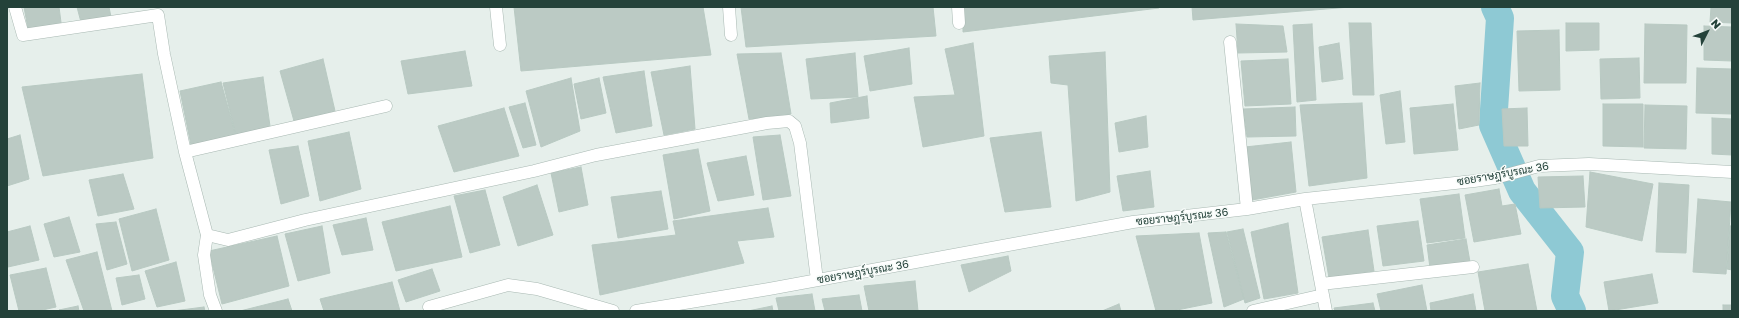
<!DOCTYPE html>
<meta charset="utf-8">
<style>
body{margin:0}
#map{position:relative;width:1739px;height:318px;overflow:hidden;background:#e6efeb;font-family:"Golos Text",sans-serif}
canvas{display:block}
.frame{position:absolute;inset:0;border:8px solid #24423a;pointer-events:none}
.north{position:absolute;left:1687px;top:12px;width:40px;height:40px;-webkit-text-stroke:3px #f7fbf9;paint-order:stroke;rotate:48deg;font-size:11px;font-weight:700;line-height:16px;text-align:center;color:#24423a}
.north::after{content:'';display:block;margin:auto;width:14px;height:18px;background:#24423a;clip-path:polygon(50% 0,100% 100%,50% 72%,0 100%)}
</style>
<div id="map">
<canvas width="1739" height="318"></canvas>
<div class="frame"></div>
<div class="north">N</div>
</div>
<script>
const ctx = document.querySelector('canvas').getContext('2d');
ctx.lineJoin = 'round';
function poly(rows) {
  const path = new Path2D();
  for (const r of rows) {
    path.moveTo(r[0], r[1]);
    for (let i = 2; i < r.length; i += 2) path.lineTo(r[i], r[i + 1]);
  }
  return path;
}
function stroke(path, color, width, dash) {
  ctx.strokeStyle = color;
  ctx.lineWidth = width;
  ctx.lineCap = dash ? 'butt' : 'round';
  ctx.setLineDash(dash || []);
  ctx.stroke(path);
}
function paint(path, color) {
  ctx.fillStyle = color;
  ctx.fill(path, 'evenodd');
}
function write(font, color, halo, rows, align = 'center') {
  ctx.font = font + ' "Golos Text",Sarabun,sans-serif';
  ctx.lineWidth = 3;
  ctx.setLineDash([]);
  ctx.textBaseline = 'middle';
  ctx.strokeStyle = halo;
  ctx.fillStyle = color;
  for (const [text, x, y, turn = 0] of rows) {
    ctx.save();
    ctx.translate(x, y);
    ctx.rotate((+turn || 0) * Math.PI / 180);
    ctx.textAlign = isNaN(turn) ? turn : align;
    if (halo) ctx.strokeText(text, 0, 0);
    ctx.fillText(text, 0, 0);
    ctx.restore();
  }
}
stroke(poly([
 [1495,7,1500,18,1493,125,1522,191,1570,252,1565,296,1572,311]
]), '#8ec9d4', 28);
const building = poly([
 [24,7,59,7,62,30,29,34,24,7],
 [77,7,109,7,112,22,82,26,77,7],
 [514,7,703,7,711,55,521,71,514,7],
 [741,7,933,7,936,36,746,47,741,7],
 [963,7,1159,7,1159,8,963,32,963,7],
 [1192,7,1350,7,1193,20,1192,7],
 [1711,7,1732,7,1732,23,1710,22,1711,7],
 [1349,23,1371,23,1374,95,1353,95,1349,23],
 [1566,23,1599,23,1599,50,1566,51,1566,23],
 [1236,24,1283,26,1287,52,1238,53,1236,24],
 [1312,24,1316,100,1297,102,1293,25,1312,24],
 [1645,24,1687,25,1686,83,1644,83,1645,24],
 [1704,26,1732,27,1732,61,1704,60,1704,26],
 [1559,30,1560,90,1519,91,1517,31,1559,30],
 [973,43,984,136,923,147,914,97,955,95,945,49,973,43],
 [1339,43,1343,79,1322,82,1319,47,1339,43],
 [909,48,912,84,870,91,864,56,909,48],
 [465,51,472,86,408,94,401,61,465,51],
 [1105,52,1110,192,1076,201,1068,85,1051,83,1049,56,1105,52],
 [781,53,791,114,749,119,737,54,781,53],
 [855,53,858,97,811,99,806,59,855,53],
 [1639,58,1640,98,1601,99,1600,59,1639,58],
 [323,59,335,111,294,121,280,71,323,59],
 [1288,59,1291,104,1245,106,1241,61,1288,59],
 [690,66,695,129,664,135,651,72,690,66],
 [1697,68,1732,69,1732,114,1696,113,1697,68],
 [644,71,652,126,616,133,603,77,644,71],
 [142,74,153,158,43,176,22,87,142,74],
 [263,77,271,133,237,140,223,83,263,77],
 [571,78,580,131,541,147,526,91,571,78],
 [599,78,606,113,581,119,574,84,599,78],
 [221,82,237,140,192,150,180,91,221,82],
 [1480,83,1479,125,1459,129,1455,86,1480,83],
 [1400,91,1405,142,1386,144,1380,95,1400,91],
 [867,96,869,118,831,123,830,103,867,96],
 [525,103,536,145,523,148,509,107,525,103],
 [1362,103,1367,178,1309,186,1300,105,1362,103],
 [1453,104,1458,150,1414,154,1410,108,1453,104],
 [1603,104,1643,104,1643,147,1603,146,1603,104],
 [1645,105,1687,106,1686,149,1644,148,1645,105],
 [1295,107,1296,136,1247,137,1243,109,1295,107],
 [504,108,519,156,454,172,438,126,504,108],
 [1527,108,1528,146,1504,146,1502,109,1527,108],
 [1146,116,1148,147,1119,152,1115,123,1146,116],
 [1712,118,1732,119,1732,155,1712,154,1712,118],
 [349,132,361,189,320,201,308,141,349,132],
 [1041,132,1051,207,1005,212,990,138,1041,132],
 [20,135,29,179,7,186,7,139,20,135],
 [780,135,791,196,763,200,753,137,780,135],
 [1291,142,1296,192,1252,200,1245,147,1291,142],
 [298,146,309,196,281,204,269,150,298,146],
 [698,149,710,211,674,219,663,155,698,149],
 [746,156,754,195,718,201,707,163,746,156],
 [581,167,588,205,559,212,551,173,581,167],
 [1150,171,1154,207,1123,211,1117,176,1150,171],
 [1590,172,1653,184,1642,241,1586,227,1590,172],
 [123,174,134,209,98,216,89,180,123,174],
 [1583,176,1585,207,1540,208,1538,177,1583,176],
 [1659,183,1689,185,1686,253,1656,252,1659,183],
 [537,185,553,235,518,246,503,197,537,185],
 [1499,189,1502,206,1515,204,1521,234,1474,242,1465,195,1499,189],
 [485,190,500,245,470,253,454,196,485,190],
 [661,191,668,229,618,238,611,197,661,191],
 [1459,194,1465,238,1427,243,1420,199,1459,194],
 [1698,199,1731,202,1726,274,1693,272,1698,199],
 [450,206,462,257,396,271,382,222,450,206],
 [768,208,774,237,737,241,744,263,600,295,592,245,676,235,673,221,768,208],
 [156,209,169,260,132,271,119,219,156,209],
 [69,217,80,252,54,257,44,224,69,217],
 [366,218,373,250,342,255,333,225,366,218],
 [1418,221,1424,261,1383,266,1377,226,1418,221],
 [116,222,127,264,107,270,96,224,116,222],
 [1288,223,1298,293,1264,299,1251,232,1288,223],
 [30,226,39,260,8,267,7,232,30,226],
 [322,226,330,273,298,281,285,234,322,226],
 [1730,226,1732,226,1732,270,1727,269,1730,226],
 [1243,229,1260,298,1245,303,1227,232,1243,229],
 [1368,230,1374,271,1329,278,1322,237,1368,230],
 [1226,232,1244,299,1224,307,1208,233,1226,232],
 [1199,233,1212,303,1172,311,1156,311,1136,236,1199,233],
 [277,236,289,286,222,304,209,251,277,236],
 [1466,239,1470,262,1430,268,1427,245,1466,239],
 [97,252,112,311,84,311,66,260,97,252],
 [1008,256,1011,271,969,292,961,265,1008,256],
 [176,262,185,301,157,307,145,271,176,262],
 [1528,264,1537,311,1485,311,1478,272,1528,264],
 [46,268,56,307,38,311,19,311,10,275,46,268],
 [432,269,440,291,406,302,398,280,432,269],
 [1652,274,1658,303,1609,311,1604,282,1652,274],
 [139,275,145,299,122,305,116,278,139,275],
 [915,281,918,311,869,311,864,286,915,281],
 [392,282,400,311,324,311,320,299,392,282],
 [1422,285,1427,311,1381,311,1377,294,1422,285],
 [812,294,815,311,779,311,776,298,812,294],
 [1473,294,1476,311,1431,311,1430,303,1473,294],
 [859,295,862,311,825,311,822,299,859,295],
 [288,299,292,311,240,311,288,299],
 [1373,303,1375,311,1335,311,1334,308,1373,303],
 [1119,304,1121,311,1102,311,1119,304],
 [1723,305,1732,305,1732,311,1723,311,1723,305],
 [78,306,79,311,59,310,78,306],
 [772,306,773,311,748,311,772,306],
 [204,307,205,311,173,311,204,307]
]);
paint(building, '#bbcac4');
stroke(building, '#b8c9c2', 1);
const lane = poly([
 [496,7,500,45],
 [729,7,731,35],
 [958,7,959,23],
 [207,235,204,255,210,295,216,311],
 [429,307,508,285,537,289,613,311]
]);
const street = poly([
 [15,7,23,35,158,15,164,54,185,152,207,235,228,240,305,220,534,171,596,155,767,123,789,121,795,126,800,143,817,280],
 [1230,42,1247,209],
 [185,152,386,106],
 [1305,199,1326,311],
 [1321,284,1473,267],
 [636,311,769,289,1133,222,1247,209,1305,199,1474,181,1495,178,1539,166,1589,164,1732,172],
 [1253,311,1323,295]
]);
stroke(lane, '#a8b8b2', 13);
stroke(street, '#a8b8b2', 13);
stroke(lane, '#fff', 12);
stroke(street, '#fff', 12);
write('11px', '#24423a', '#f7fbf9', [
 ["ซอยราษฎร์บูรณะ 36",1503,174,-10],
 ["ซอยราษฎร์บูรณะ 36",1182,217,-6],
 ["ซอยราษฎร์บูรณะ 36",863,272,-10]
]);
</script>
